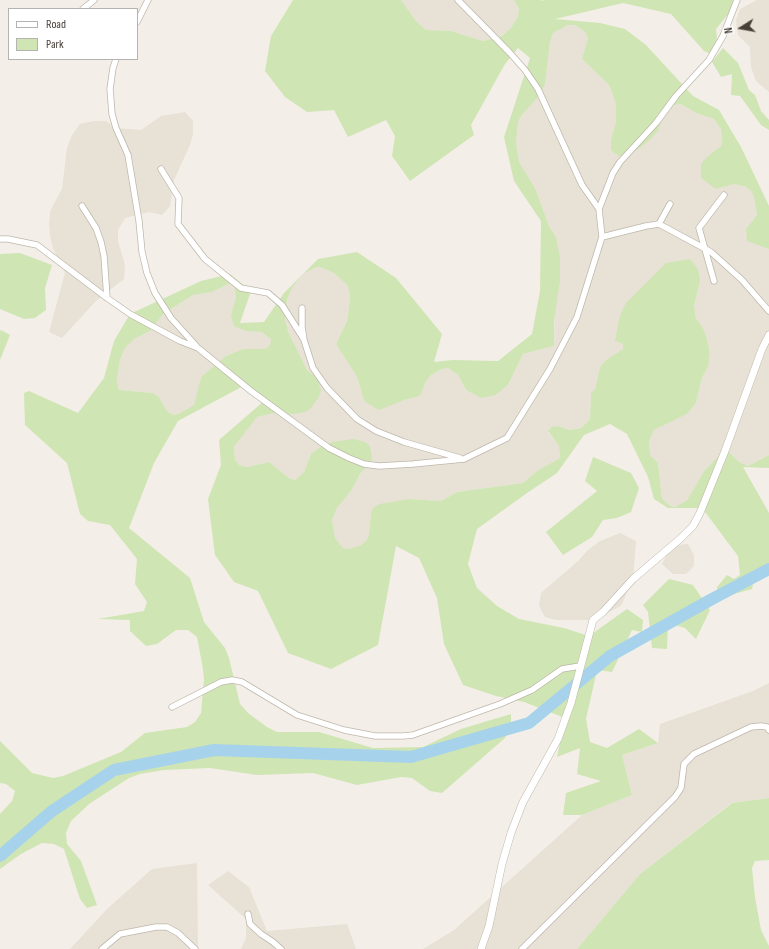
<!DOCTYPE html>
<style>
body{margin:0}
#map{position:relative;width:769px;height:949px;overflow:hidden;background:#f3efe8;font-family:"Sofia Sans Condensed",sans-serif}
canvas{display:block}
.legend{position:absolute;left:8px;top:8px;width:130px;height:52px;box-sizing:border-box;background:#fff;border:1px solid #b5b3af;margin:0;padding:5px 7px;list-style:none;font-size:12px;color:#464037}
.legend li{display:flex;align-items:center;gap:8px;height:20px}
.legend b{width:20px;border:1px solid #b5b3af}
.north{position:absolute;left:721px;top:8px;width:40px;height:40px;-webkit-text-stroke:3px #fff;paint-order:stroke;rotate:259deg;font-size:11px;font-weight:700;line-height:16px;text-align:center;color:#464037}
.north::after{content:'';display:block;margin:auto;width:14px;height:18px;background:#464037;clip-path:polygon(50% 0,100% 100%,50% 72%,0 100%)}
</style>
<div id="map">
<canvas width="769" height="949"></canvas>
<ul class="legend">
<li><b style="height:5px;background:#fff"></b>Road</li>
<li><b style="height:11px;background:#cfe5b3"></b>Park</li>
</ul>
<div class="north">N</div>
</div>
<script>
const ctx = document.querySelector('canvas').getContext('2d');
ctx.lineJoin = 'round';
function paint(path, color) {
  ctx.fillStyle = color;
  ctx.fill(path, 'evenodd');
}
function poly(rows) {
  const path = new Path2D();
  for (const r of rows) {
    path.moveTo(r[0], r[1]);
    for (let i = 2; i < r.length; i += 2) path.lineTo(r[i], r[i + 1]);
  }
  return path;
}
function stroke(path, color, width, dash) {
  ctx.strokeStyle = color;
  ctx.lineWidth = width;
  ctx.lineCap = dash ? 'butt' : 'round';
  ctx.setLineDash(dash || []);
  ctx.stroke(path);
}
paint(poly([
 [401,0,514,0,519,9,518,16,511,28,502,36,483,41,451,31,426,30,416,21],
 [757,0,769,0,769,92,756,81,751,67,750,47,738,35,736,20,740,9],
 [568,25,575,25,585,32,588,38,582,59,608,84,611,90,616,104,616,122,611,139,665,111,669,106,681,104,696,113,714,119,721,129,722,141,721,146,708,156,716,189,734,184,746,187,751,191,754,197,757,215,746,229,769,249,769,455,748,466,739,462,727,450,705,470,687,500,677,507,670,506,662,499,658,463,650,455,649,441,654,430,687,414,696,403,702,378,708,367,710,354,707,339,703,328,696,318,694,306,700,281,615,341,623,344,623,349,606,360,600,367,595,389,591,393,590,419,581,428,569,430,558,426,548,432,559,446,560,458,538,470,523,483,457,492,441,501,409,499,371,512,369,535,366,541,361,545,349,549,343,548,335,538,332,520,337,508,351,491,360,474,371,459,311,454,304,472,295,480,289,478,269,462,247,467,239,465,235,460,234,447,257,417,274,413,292,414,317,378,307,370,288,331,285,319,287,300,292,288,303,274,314,268,320,267,334,273,347,285,350,293,350,299,348,315,347,321,336,344,357,377,364,401,379,409,404,400,420,396,426,381,431,375,442,369,448,368,458,375,466,391,508,385,523,354,554,346,556,237,549,226,535,188,519,162,516,143,518,122,521,116,538,97,545,85,550,42,553,33],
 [185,112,193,121,193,134,190,145,174,180,170,206,162,215,149,212,125,218,118,230,118,241,125,265,124,279,96,301,62,338,49,332,65,273,53,248,50,236,49,224,50,211,62,189,67,148,72,135,80,124,93,121,106,121,116,128,141,130,161,116],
 [228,284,234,286,236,297,231,315,246,331,261,332,271,339,270,345,266,349,243,349,226,356,201,377,194,405,178,414,173,415,167,411,159,397,153,393,119,390,117,380,120,360,125,348,134,339,150,331,163,314,193,295,212,292],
 [620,533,636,541,633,579,621,606,593,620,556,620,545,617,539,606,541,593,578,561,588,550,600,541],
 [688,544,694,555,694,566,686,574,673,574,662,564,669,550,677,545],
 [769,683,769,798,731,803,640,874,577,949,423,949,454,930,582,815,632,795,622,755,658,743,660,724,753,691],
 [197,863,198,949,70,949,107,909,152,869],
 [228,871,249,887,267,931,347,924,356,949,241,949,246,938,246,919,208,885]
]), '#e7e1d6');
paint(poly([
 [293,0,401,0,416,21,426,30,451,31,483,41,502,36,511,28,518,16,519,9,514,0,541,0,542,1,544,0,734,0,733,8,716,29,717,40,711,54,704,51,671,14,623,3,555,19,600,23,625,29,646,45,693,96,719,110,741,147,769,206,769,249,747,241,746,229,757,215,754,197,751,191,746,187,734,184,716,189,701,178,701,164,708,156,721,146,722,141,721,129,714,119,696,113,681,104,669,106,665,111,658,131,645,144,623,159,611,150,611,139,616,122,616,104,611,90,608,84,582,59,588,38,585,32,575,25,568,25,553,33,550,42,545,85,538,97,521,116,518,122,516,143,519,162,535,188,549,226,556,237,560,258,560,280,554,321,554,346,523,354,508,385,495,395,482,398,466,390,458,375,448,368,442,369,431,375,426,381,420,396,404,400,379,410,364,401,357,377,336,344,347,321,348,315,350,299,350,293,347,285,334,273,320,267,314,268,303,274,292,288,287,300,285,319,288,331,307,370,317,378,321,390,319,397,310,409,305,412,292,414,274,413,257,417,234,447,235,460,239,465,247,467,269,462,289,478,295,480,304,472,311,454,322,446,333,442,353,439,365,442,370,446,372,459,360,474,351,491,337,508,332,520,335,538,343,548,349,549,361,545,366,541,369,535,371,512,374,507,380,504,409,499,441,501,457,492,523,483,538,470,560,458,559,446,548,431,552,427,558,426,569,430,576,429,581,428,590,419,591,393,595,389,600,367,606,360,623,349,623,344,615,341,620,315,626,303,666,263,690,259,698,269,700,281,694,306,696,318,703,328,707,339,710,354,708,367,702,378,696,403,687,414,654,430,649,441,650,455,658,463,662,499,670,506,676,507,687,500,705,470,724,451,727,450,739,462,748,466,769,455,769,468,743,467,769,513,769,565,756,570,752,589,719,598,717,587,727,575,734,579,740,575,738,556,702,508,668,508,654,499,648,477,627,434,610,424,584,435,557,473,527,493,477,529,468,564,477,588,497,606,519,619,564,628,589,636,627,609,643,620,642,632,632,630,612,672,597,670,586,719,590,742,607,748,639,729,658,743,622,755,632,795,582,815,563,815,566,793,601,781,577,774,580,748,557,757,565,718,524,702,496,696,463,685,444,644,437,598,419,558,396,546,378,645,331,669,288,653,258,591,234,582,215,555,208,499,221,465,219,440,264,401,245,385,178,421,154,463,129,528,190,578,204,622,225,648,229,658,240,704,248,713,267,727,277,732,319,732,373,748,423,747,461,729,511,714,511,727,505,738,442,793,430,791,412,778,401,777,357,785,313,773,257,775,210,768,164,770,140,774,129,778,89,804,71,821,66,833,67,844,81,861,97,905,87,908,80,899,64,849,54,844,42,843,21,854,0,869,0,814,12,801,15,791,6,784,0,783,0,741,32,773,53,778,63,776,121,752,145,733,187,727,195,722,201,713,204,680,203,669,197,637,188,630,176,630,157,644,146,646,130,631,130,620,98,619,144,611,147,602,135,584,137,559,110,525,88,521,80,514,67,463,25,425,24,393,29,391,78,413,104,378,114,341,130,314,201,281,230,274,251,291,240,323,264,322,284,293,318,259,357,252,396,278,442,334,434,362,453,360,498,361,532,334,540,291,541,221,514,181,504,137,530,58,518,48,505,64,471,125,474,135,410,181,392,156,395,136,386,120,348,137,334,110,307,112,285,97,265,71,271,36],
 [228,284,234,286,236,297,231,315,234,326,246,331,261,332,271,339,270,345,266,349,243,349,226,356,201,377,194,405,178,414,173,415,167,411,159,397,153,393,119,390,117,380,120,360,125,348,134,339,150,331,163,314,193,295,212,292],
 [723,48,738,63,749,90,755,95,761,111,769,120,769,130,761,125,740,96,731,95,732,74,721,77,712,62],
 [20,253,52,265,45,288,46,310,35,318,24,319,0,309,0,254],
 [1,330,10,335,0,360,0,331],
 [593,457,631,473,639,488,631,512,617,518,603,520,592,537,563,555,546,532,597,491,585,481],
 [669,579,693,585,710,610,696,639,685,628,668,623,667,649,652,648,648,612,643,605],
 [769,798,769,860,755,861,752,868,755,897,761,930,769,946,769,949,577,949,640,874,732,803]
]), '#cfe5b3');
stroke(poly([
 [0,856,52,811,114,770,214,750,411,757,529,723,610,656,712,599,769,569]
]), '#a7d2ec', 12);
const minor = poly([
 [458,0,510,53,525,70,538,89,582,185,599,209],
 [83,9,94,0],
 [137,22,148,0],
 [116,59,113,68,110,89,112,114,116,128,128,155,139,221,142,252,147,273,155,293,171,318,198,348,251,391,329,448,349,458,364,464,379,466,413,464,464,459,507,438,550,369,577,317,602,237,599,209,613,173,620,162,656,123,676,96,709,60,723,36,737,0],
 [161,169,179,198,178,224,205,259,241,288,268,293,282,305,303,338],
 [82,206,96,228,101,242,104,256,107,298],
 [659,224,670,204],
 [602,237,646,226,659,224,711,252,742,280,769,311],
 [0,239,8,239,37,245,107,298,130,314,180,341,198,348],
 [714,281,699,228,724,195],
 [302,308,302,327,304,340,313,368,327,388,357,419,376,431,404,442,460,458],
 [172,707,221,682,232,680,242,682,297,715,344,730,375,736,403,736,413,735,500,704,532,690,562,669,580,666],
 [248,914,250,924,261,934,273,942,281,949],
 [102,949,120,934,156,927,167,927,178,933,195,949],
 [522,949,675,797,681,788,684,764,694,754,751,727,761,726,767,727,769,730]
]);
const tertiary = poly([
 [481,949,489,926,502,864,511,833,523,802,558,739,571,703,593,620,603,612,633,579,681,538,693,526,700,513,725,451,762,349,769,335]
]);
stroke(minor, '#beb7ab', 7);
stroke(tertiary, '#beb7ab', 8);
stroke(minor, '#fff', 5.5);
stroke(tertiary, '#fff', 7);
</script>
